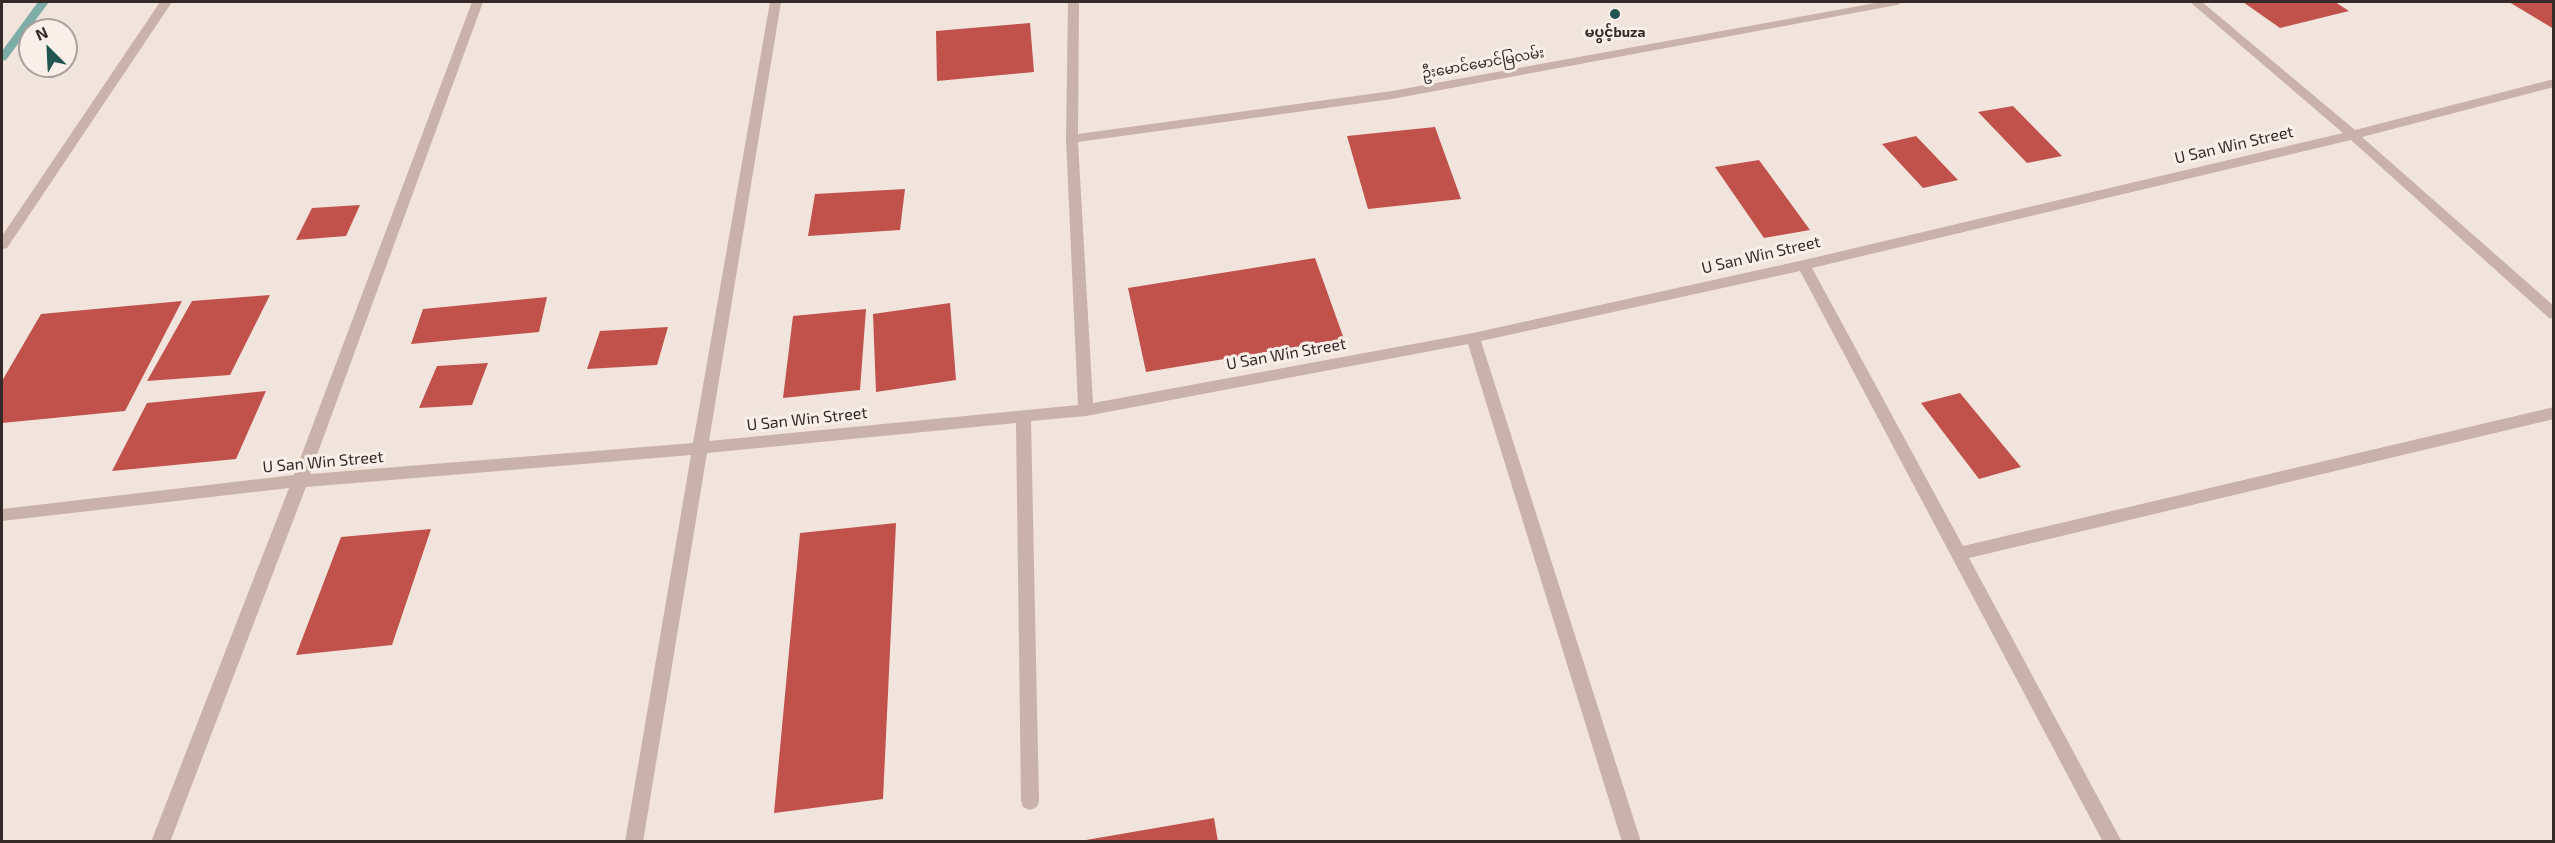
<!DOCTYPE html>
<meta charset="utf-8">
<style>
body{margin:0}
#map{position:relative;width:2555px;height:843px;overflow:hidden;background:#f1e4dd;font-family:"Exo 2",sans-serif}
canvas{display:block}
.frame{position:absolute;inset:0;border:3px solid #362a29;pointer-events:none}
.north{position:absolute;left:18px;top:18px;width:60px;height:60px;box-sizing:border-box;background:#f9efe9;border:2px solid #aba09c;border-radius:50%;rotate:336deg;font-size:16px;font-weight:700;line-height:24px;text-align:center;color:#362a29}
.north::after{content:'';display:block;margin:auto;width:21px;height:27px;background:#20564f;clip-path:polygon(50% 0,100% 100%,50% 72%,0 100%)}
</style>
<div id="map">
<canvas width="2555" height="843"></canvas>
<div class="frame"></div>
<div class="north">N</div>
</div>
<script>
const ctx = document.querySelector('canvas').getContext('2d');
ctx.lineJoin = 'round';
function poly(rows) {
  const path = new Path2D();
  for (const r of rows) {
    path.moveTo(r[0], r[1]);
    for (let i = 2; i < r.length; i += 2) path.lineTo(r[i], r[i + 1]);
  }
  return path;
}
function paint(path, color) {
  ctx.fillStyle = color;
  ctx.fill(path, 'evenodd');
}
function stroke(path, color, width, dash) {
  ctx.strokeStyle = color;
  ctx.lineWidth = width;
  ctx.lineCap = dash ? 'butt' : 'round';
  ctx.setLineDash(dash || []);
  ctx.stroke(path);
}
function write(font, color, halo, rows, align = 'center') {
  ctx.font = font + ' "Exo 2","Noto Sans Myanmar",sans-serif';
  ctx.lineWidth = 6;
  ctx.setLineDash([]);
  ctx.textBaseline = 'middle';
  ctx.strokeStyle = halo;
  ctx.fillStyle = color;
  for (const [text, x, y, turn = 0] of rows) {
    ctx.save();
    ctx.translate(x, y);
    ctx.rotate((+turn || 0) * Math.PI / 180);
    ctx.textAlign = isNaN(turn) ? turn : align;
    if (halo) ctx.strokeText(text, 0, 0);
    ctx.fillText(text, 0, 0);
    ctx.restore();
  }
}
paint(poly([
 [38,2,49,2,6,60,2,61,2,51,38,2]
]), '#7dada6');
paint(poly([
 [2243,2,2335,2,2349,11,2280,28],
 [2509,2,2554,2,2554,29],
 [1030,23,1034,72,937,81,936,31],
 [2013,106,2062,156,2027,163,1978,112],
 [1435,127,1461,199,1368,209,1347,136],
 [1916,136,1958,180,1923,188,1882,144],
 [1759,160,1810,230,1764,238,1715,167],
 [905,189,900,230,808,236,815,194],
 [360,205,346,236,296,240,312,208],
 [1315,258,1344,339,1146,372,1128,288],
 [270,295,230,375,147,381,192,301],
 [547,297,539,332,411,344,423,309],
 [182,301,125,411,2,423,2,381,41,314],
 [950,303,956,380,876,392,873,314],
 [866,309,860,390,783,398,793,316],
 [668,327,657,365,587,369,600,331],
 [488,363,472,405,419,408,437,366],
 [266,391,236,459,112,471,147,403],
 [1960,393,2021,467,1979,479,1921,403],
 [896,523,883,799,774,813,800,533],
 [431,529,392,645,296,655,341,537],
 [1214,818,1218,842,1086,842,1086,840]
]), '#c0524b');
paint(poly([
 [160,2,172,2,7,248,2,249,2,236,160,2],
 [472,2,483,2,310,474,693,443,770,2,781,2,709,441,1078,405,1066,139,1068,2,1079,2,1078,134,1392,91,1881,2,1903,2,1897,5,1392,99,1078,142,1093,403,1473,333,1804,260,2343,133,2190,2,2202,2,2355,130,2554,79,2554,87,2362,137,2554,306,2554,319,2549,318,2351,140,1812,268,1963,546,2554,407,2554,419,1969,558,2122,842,2103,842,1800,271,1481,341,1641,842,1622,842,1468,344,1086,416,1031,421,1039,801,1037,807,1030,810,1023,807,1021,801,1016,423,707,453,643,842,625,842,691,455,306,487,170,842,151,842,289,488,2,521,2,509,294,475,472,2]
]), '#c9b2a9');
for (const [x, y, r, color] of [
 [1615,14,6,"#20564f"]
]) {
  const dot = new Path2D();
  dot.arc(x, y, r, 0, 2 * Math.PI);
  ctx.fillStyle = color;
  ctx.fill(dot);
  stroke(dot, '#f9efe9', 2);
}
write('bold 14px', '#362a29', '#f9efe9', [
 ["မပွင့်buza",1615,32]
]);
write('14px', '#362a29', '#f9efe9', [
 ["ဦးမောင်မောင်မြလမ်း",1483,63,-10]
]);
write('16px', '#362a29', '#f9efe9', [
 ["U San Win Street",2234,145,-13],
 ["U San Win Street",1761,255,-13],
 ["U San Win Street",1286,354,-10],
 ["U San Win Street",807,419,-6],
 ["U San Win Street",323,462,-5]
]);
</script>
